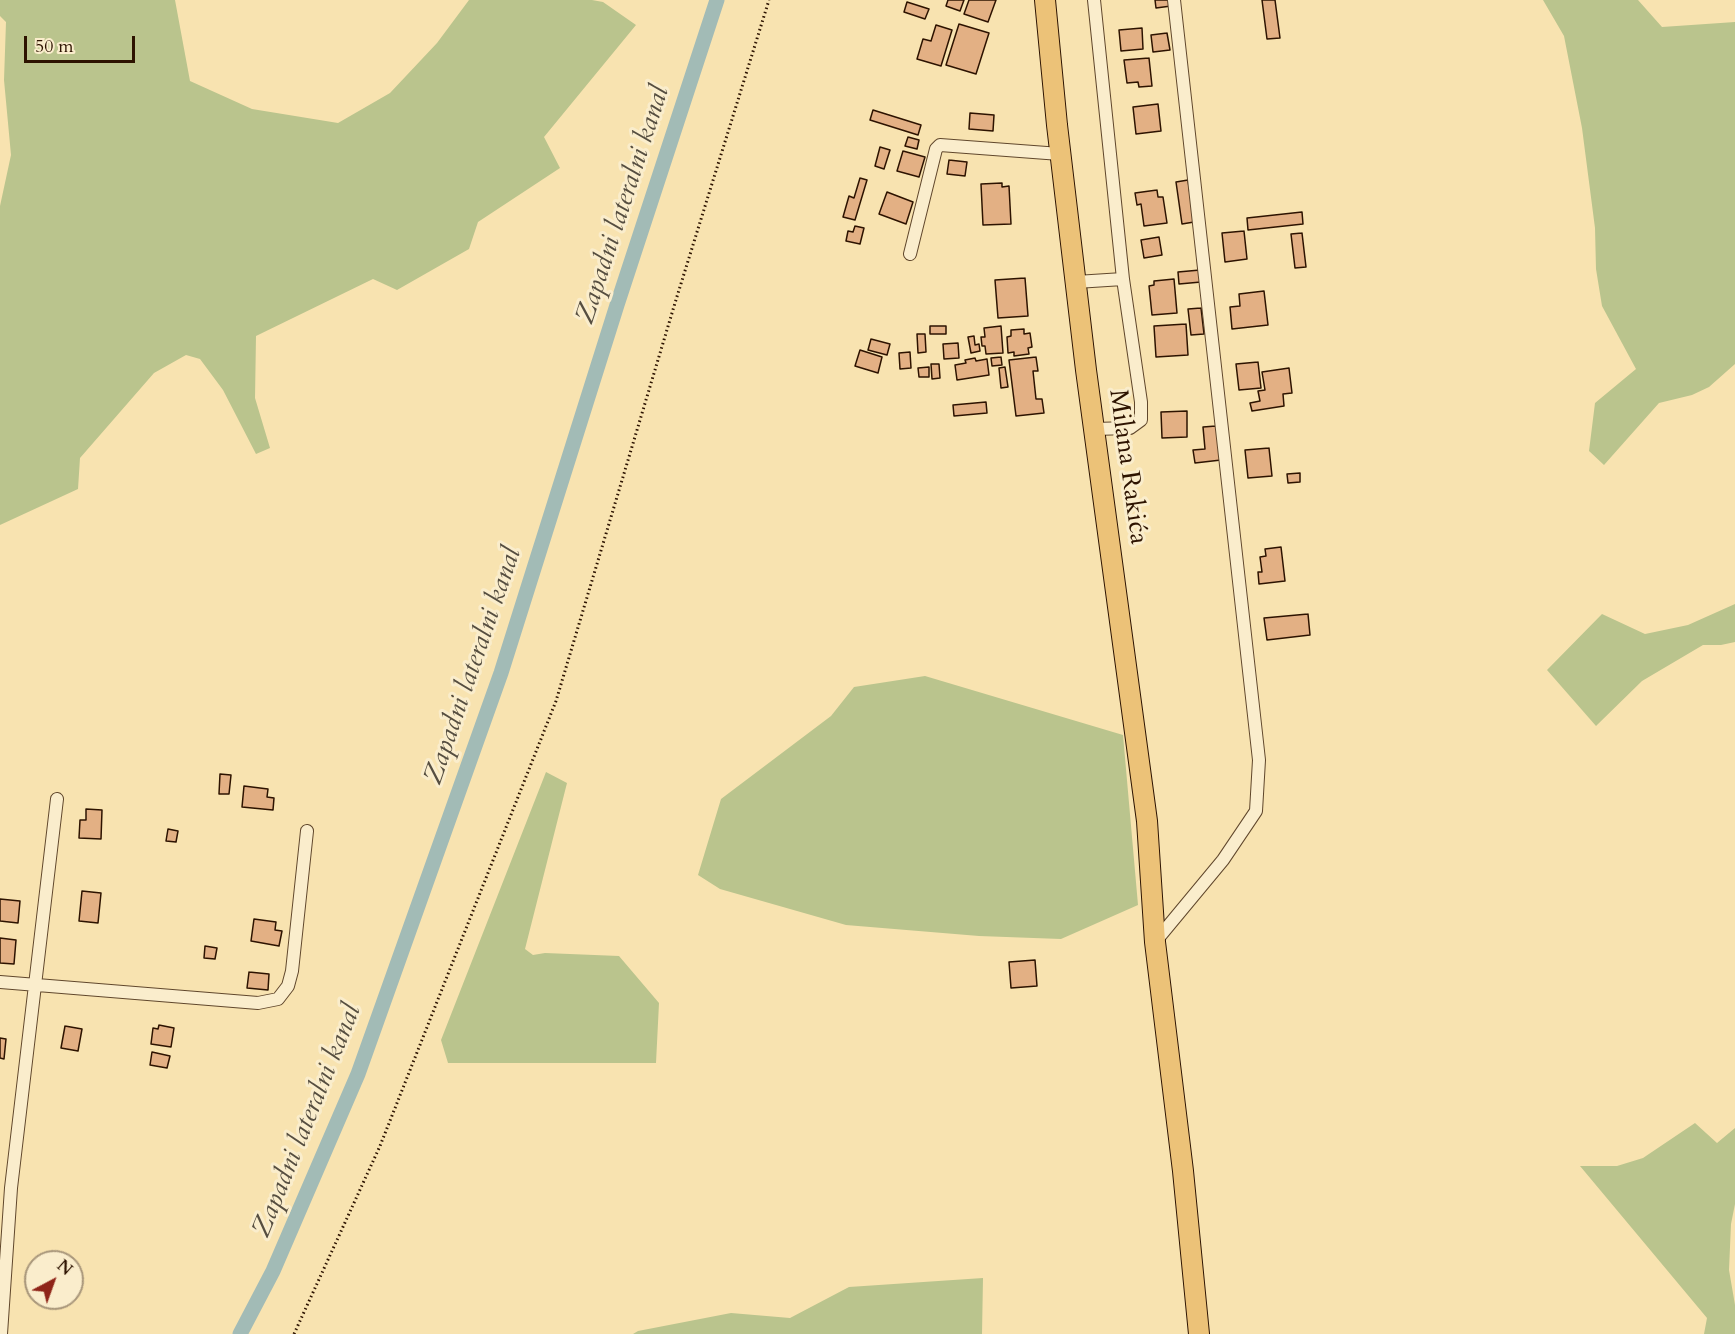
<!DOCTYPE html>
<meta charset="utf-8">
<style>
body{margin:0}
#map{position:relative;width:1735px;height:1334px;overflow:hidden;background:#f8e3b0;font-family:Cardo,serif}
canvas{display:block}
.north{position:absolute;left:24px;top:1250px;width:60px;height:60px;box-sizing:border-box;background:#faedcc;border:2px solid #a8967a;border-radius:50%;rotate:41deg;font-size:16px;font-weight:700;line-height:24px;text-align:center;color:#2d1300}
.north::after{content:'';display:block;margin:auto;width:21px;height:27px;background:#8f2418;clip-path:polygon(50% 0,100% 100%,50% 72%,0 100%)}
.scale{position:absolute;left:24px;top:36px;width:111px;height:27px;box-sizing:border-box;border:3px solid #2d1300;border-top:0;padding-left:8px;font-size:18px;line-height:21px;white-space:nowrap;color:#2d1300;-webkit-text-stroke:4px #faedcc;paint-order:stroke}
</style>
<div id="map">
<canvas width="1735" height="1334"></canvas>
<div class="north">N</div>
<div class="scale">50 m</div>
</div>
<script>
const ctx = document.querySelector('canvas').getContext('2d');
ctx.lineJoin = 'round';
function paint(path, color) {
  ctx.fillStyle = color;
  ctx.fill(path, 'evenodd');
}
function poly(rows) {
  const path = new Path2D();
  for (const r of rows) {
    path.moveTo(r[0], r[1]);
    for (let i = 2; i < r.length; i += 2) path.lineTo(r[i], r[i + 1]);
  }
  return path;
}
function stroke(path, color, width, dash) {
  ctx.strokeStyle = color;
  ctx.lineWidth = width;
  ctx.lineCap = dash ? 'butt' : 'round';
  ctx.setLineDash(dash || []);
  ctx.stroke(path);
}
function write(font, color, halo, rows, align = 'center') {
  ctx.font = font + ' Cardo,serif';
  ctx.lineWidth = 6;
  ctx.setLineDash([]);
  ctx.textBaseline = 'middle';
  ctx.strokeStyle = halo;
  ctx.fillStyle = color;
  for (const [text, x, y, turn = 0] of rows) {
    ctx.save();
    ctx.translate(x, y);
    ctx.rotate((+turn || 0) * Math.PI / 180);
    ctx.textAlign = isNaN(turn) ? turn : align;
    if (halo) ctx.strokeText(text, 0, 0);
    ctx.fillText(text, 0, 0);
    ctx.restore();
  }
}
paint(poly([
 [0,0,175,0,190,81,252,109,338,123,390,93,437,43,469,0,592,0,603,2,636,25,544,137,560,168,478,222,469,249,397,290,373,279,256,336,255,398,270,448,256,454,223,390,200,359,186,355,154,373,80,458,78,489,0,525,0,206,11,155,4,80,6,22,0,16],
 [1543,0,1638,0,1662,27,1735,22,1735,364,1709,387,1692,395,1659,403,1604,465,1589,451,1595,403,1636,369,1602,306,1596,269,1595,228,1582,128,1564,36],
 [1735,604,1735,642,1721,645,1703,645,1642,681,1596,726,1547,670,1602,614,1645,634,1688,625],
 [925,676,1123,735,1138,905,1061,939,979,936,846,925,720,889,698,875,721,799,831,716,854,687],
 [546,772,567,783,525,949,533,955,545,953,619,956,659,1003,656,1063,448,1063,441,1040],
 [1695,1123,1717,1143,1735,1128,1735,1204,1731,1224,1729,1270,1735,1305,1735,1334,1704,1334,1707,1318,1580,1166,1617,1166,1643,1158],
 [983,1278,982,1334,633,1334,638,1331,731,1313,790,1318,849,1287]
]), '#bac48d');
stroke(poly([
 [240,1334,273,1271,358,1074,501,673,617,305,717,0]
]), '#a2bbb6', 15);
const building = poly([
 [948,0,964,0,960,11,946,6,948,0],
 [969,0,996,0,988,22,964,14,969,0],
 [1155,0,1170,0,1171,6,1156,8,1155,0],
 [1262,0,1275,0,1280,38,1267,39,1262,0],
 [907,2,929,9,925,19,904,12,907,2],
 [959,24,989,33,976,74,946,65,959,24],
 [936,25,952,30,941,66,917,59,923,39,931,41,936,25],
 [1142,28,1143,49,1121,51,1119,30,1142,28],
 [1167,33,1170,50,1153,52,1151,35,1167,33],
 [1149,58,1152,86,1139,87,1138,82,1127,83,1124,60,1149,58],
 [1158,104,1161,131,1136,134,1133,107,1158,104],
 [873,110,921,125,918,135,870,120,873,110],
 [970,113,994,115,993,131,969,129,970,113],
 [908,137,919,140,917,149,905,146,908,137],
 [880,147,890,150,884,169,875,166,880,147],
 [903,151,925,157,919,177,897,171,903,151],
 [949,160,967,162,965,176,947,174,949,160],
 [860,178,867,180,855,220,843,217,849,196,854,198,860,178],
 [1188,180,1194,222,1182,224,1176,182,1188,180],
 [1002,183,1002,187,1009,186,1011,224,983,225,981,184,1002,183],
 [1157,190,1158,197,1163,197,1167,223,1144,226,1141,204,1137,205,1135,193,1157,190],
 [887,192,913,202,906,224,879,214,887,192],
 [1302,212,1303,224,1248,230,1247,218,1302,212],
 [855,226,864,228,860,244,846,241,848,231,853,232,855,226],
 [1244,231,1247,259,1225,262,1222,233,1244,231],
 [1302,233,1306,267,1295,268,1291,234,1302,233],
 [1159,237,1162,255,1144,258,1141,240,1159,237],
 [1200,270,1201,282,1179,284,1178,272,1200,270],
 [1025,278,1028,316,998,318,995,280,1025,278],
 [1174,279,1177,313,1152,315,1149,286,1154,285,1154,281,1174,279],
 [1264,291,1268,325,1232,329,1230,307,1240,306,1239,294,1264,291],
 [1201,308,1204,334,1191,335,1188,309,1201,308],
 [1186,324,1188,355,1156,357,1154,326,1186,324],
 [930,326,946,326,946,334,930,334,930,326],
 [1001,326,1003,353,986,354,985,346,982,346,981,337,985,337,984,328,1001,326],
 [1024,329,1024,334,1030,333,1032,347,1028,348,1029,354,1014,356,1014,352,1008,353,1007,337,1011,336,1011,330,1024,329],
 [917,334,925,334,926,352,918,353,917,334],
 [974,336,975,345,979,344,980,351,971,353,968,337,974,336],
 [871,339,890,344,887,355,868,350,871,339],
 [958,343,959,358,944,359,943,344,958,343],
 [860,350,882,357,878,373,855,366,860,350],
 [910,352,911,368,900,369,899,353,910,352],
 [1001,357,1002,365,992,366,991,358,1001,357],
 [1036,357,1038,371,1033,371,1036,399,1042,399,1044,413,1016,416,1009,360,1036,357],
 [975,358,976,361,987,359,989,375,957,380,955,365,966,363,965,360,975,358],
 [1258,362,1261,388,1239,390,1236,364,1258,362],
 [931,364,939,364,940,378,932,379,931,364],
 [929,367,929,377,919,377,918,368,929,367],
 [1005,367,1008,387,1001,388,999,368,1005,367],
 [1289,368,1292,393,1283,394,1284,406,1252,411,1250,403,1260,401,1258,391,1265,390,1262,372,1289,368],
 [986,402,987,413,954,416,953,405,986,402],
 [1187,411,1187,437,1162,438,1161,412,1187,411],
 [1216,426,1221,460,1195,463,1193,450,1205,449,1203,427,1216,426],
 [1269,448,1272,476,1248,478,1245,450,1269,448],
 [1300,473,1300,482,1288,483,1287,474,1300,473],
 [1281,547,1285,581,1259,584,1258,572,1262,572,1260,557,1266,556,1265,549,1281,547],
 [1308,614,1310,635,1267,640,1264,618,1308,614],
 [220,774,231,775,229,794,219,794,220,774],
 [244,786,268,789,267,797,274,798,273,810,242,807,244,786],
 [86,809,102,810,101,839,79,838,80,820,86,820,86,809],
 [168,829,178,831,176,842,166,841,168,829],
 [82,891,101,893,98,923,79,921,82,891],
 [0,899,20,901,18,923,0,921,0,899],
 [254,919,276,922,275,930,282,931,279,946,251,941,254,919],
 [0,938,16,940,14,964,0,963,0,938],
 [205,946,217,948,215,959,204,958,205,946],
 [1035,960,1037,986,1011,988,1009,962,1035,960],
 [249,972,269,974,268,990,247,988,249,972],
 [159,1025,174,1028,171,1047,151,1044,153,1028,158,1029,159,1025],
 [65,1026,82,1029,78,1051,61,1048,65,1026],
 [0,1038,6,1039,4,1059,0,1058,0,1038],
 [152,1052,170,1056,167,1068,150,1065,152,1052]
]);
paint(building, '#e3b084');
stroke(building, '#2d1300', 1.5);
const minor = poly([
 [910,254,936,149,940,145,1060,154],
 [1076,282,1123,279],
 [1094,429,1130,428,1141,420,1141,402,1123,279,1094,0],
 [1155,942,1223,860,1256,811,1259,760,1174,0],
 [0,982,258,1003,278,999,288,986,292,971,307,831],
 [1,1334,11,1188,57,799]
]);
const primary = poly([
 [1045,0,1057,125,1086,370,1147,821,1155,942,1183,1171,1199,1334]
]);
stroke(minor, '#60472c', 14);
stroke(primary, '#2d1300', 22);
stroke(poly([
 [294,1334,380,1146,556,701,675,303,769,0]
]), '#2d1300', 3, [1.5, 3]);
stroke(minor, '#faedcc', 12);
stroke(primary, '#ecc278', 20);
write('26px', '#2d1300', '#faedcc', [
 ["Milana Rakića",1127,467,82]
]);
write('italic 27px', '#564e40', '#faedcc', [
 ["Zapadni lateralni kanal",624,205,-72],
 ["Zapadni lateralni kanal",474,666,-71],
 ["Zapadni lateralni kanal",308,1121,-68]
]);
</script>
